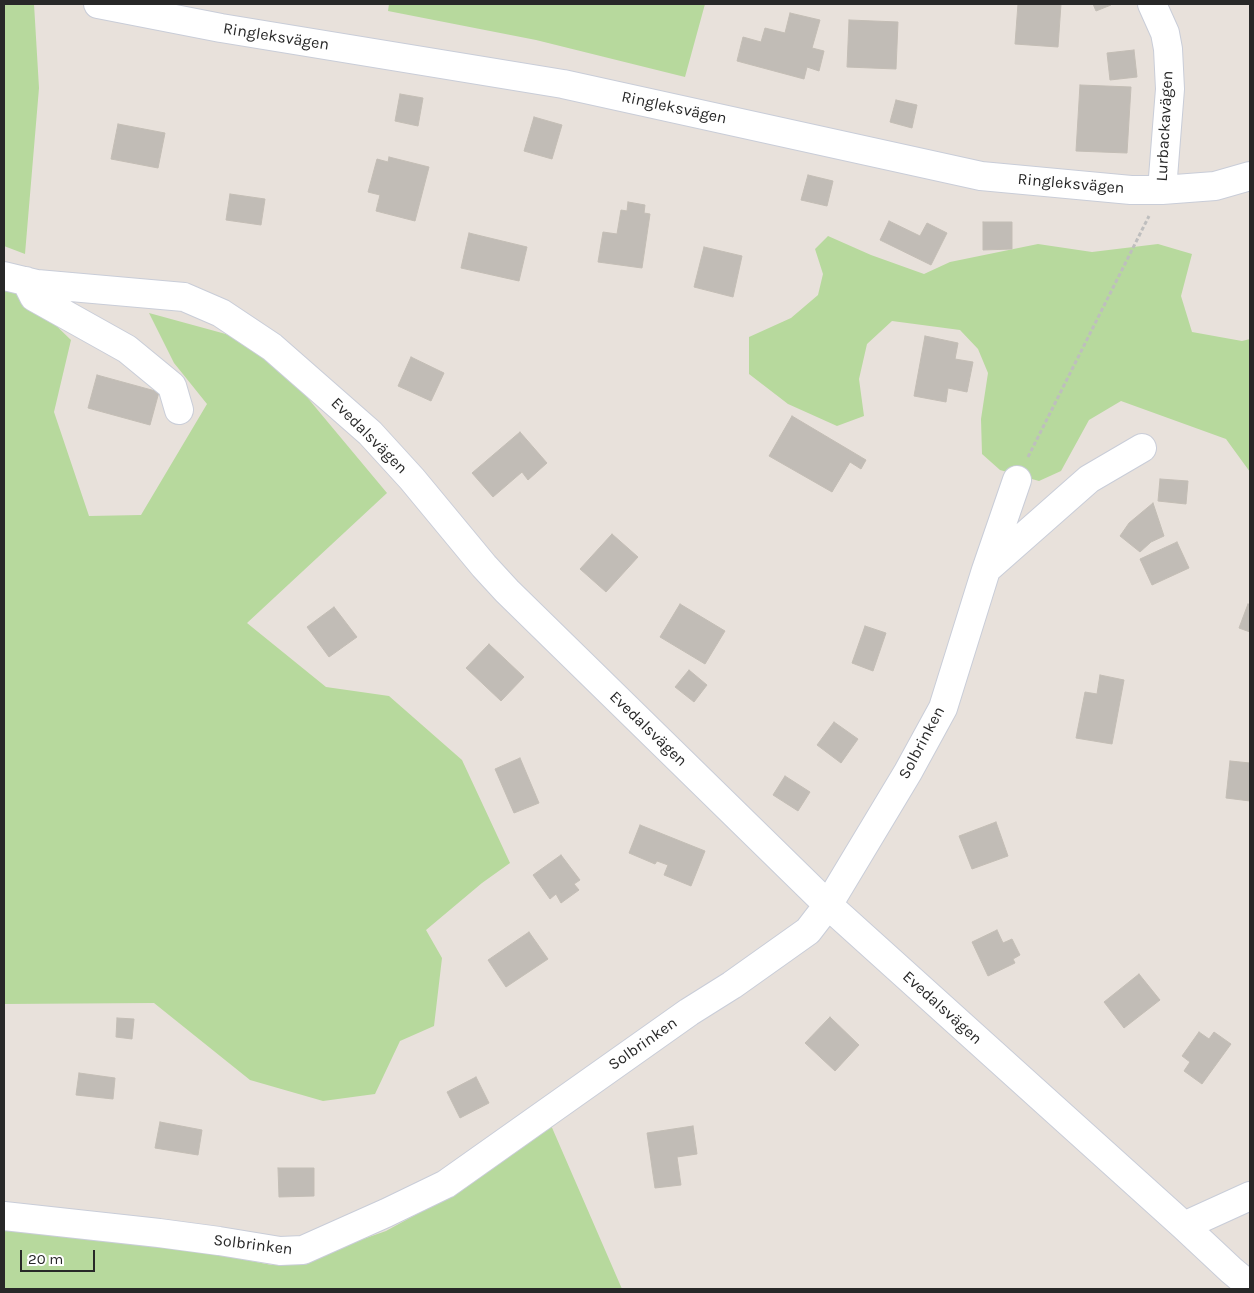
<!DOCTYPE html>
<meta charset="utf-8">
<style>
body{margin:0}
#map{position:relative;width:1254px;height:1293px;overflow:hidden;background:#e8e1db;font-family:Karla,sans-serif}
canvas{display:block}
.frame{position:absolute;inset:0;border:5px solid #282828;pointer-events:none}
.scale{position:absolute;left:20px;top:1250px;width:75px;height:22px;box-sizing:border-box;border:2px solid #282828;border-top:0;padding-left:6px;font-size:15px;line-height:18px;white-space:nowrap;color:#282828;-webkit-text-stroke:4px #fff;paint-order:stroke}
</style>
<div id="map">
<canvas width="1254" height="1293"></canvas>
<div class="frame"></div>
<div class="scale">20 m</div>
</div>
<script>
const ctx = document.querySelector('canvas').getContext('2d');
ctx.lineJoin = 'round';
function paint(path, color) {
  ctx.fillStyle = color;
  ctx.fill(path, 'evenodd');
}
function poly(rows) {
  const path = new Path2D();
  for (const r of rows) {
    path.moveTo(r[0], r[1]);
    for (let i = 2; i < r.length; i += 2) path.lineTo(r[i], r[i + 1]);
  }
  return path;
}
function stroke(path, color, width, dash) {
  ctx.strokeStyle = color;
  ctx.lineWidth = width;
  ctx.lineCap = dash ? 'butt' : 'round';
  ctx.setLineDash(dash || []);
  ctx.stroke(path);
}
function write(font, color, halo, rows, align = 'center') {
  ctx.font = font + ' Karla,sans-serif';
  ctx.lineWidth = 4;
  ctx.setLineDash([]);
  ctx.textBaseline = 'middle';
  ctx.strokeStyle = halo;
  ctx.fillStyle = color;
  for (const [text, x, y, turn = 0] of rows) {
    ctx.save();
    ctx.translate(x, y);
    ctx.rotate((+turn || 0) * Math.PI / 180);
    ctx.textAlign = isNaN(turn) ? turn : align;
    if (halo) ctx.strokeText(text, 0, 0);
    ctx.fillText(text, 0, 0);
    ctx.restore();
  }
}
paint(poly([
 [4,4,34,4,39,88,25,254,4,246],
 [389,4,705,4,685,77,536,40,388,11],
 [828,236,871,255,924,274,950,262,1038,244,1092,252,1158,244,1192,254,1181,296,1192,332,1242,341,1250,339,1250,538,1250,472,1226,439,1121,401,1089,420,1061,471,1039,481,1000,470,982,454,981,419,988,373,978,349,960,330,892,321,867,344,859,379,864,416,837,426,788,404,749,374,749,337,791,318,818,295,823,274,815,249],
 [4,283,15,286,71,340,54,412,89,516,141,515,207,404,174,363,149,313,244,339,296,384,387,493,247,623,326,687,389,696,462,760,510,863,482,883,426,930,442,958,434,1026,400,1041,375,1094,323,1101,250,1080,154,1003,4,1004],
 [550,1123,622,1289,4,1289,4,1225,179,1247,272,1265,306,1259,386,1231,446,1198]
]), '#b7d99d');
const building = poly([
 [1018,4,1061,4,1058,47,1015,44,1018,4],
 [1093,4,1111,4,1111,5,1096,11,1093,4],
 [790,13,820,20,812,48,824,51,819,71,807,67,804,79,737,61,743,37,761,42,765,28,785,33,790,13],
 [849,20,898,22,896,69,847,67,849,20],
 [1134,50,1137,77,1110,80,1107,53,1134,50],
 [1080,85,1131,87,1127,153,1076,151,1080,85],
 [400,94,423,98,418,126,395,121,400,94],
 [896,100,917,105,912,128,890,122,896,100],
 [534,117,562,125,552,159,524,151,534,117],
 [118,124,165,133,158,168,111,159,118,124],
 [389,157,429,167,415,221,376,211,380,195,368,192,377,159,388,162,389,157],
 [808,175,833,181,827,206,801,200,808,175],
 [230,194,265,199,261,225,226,220,230,194],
 [628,202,645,205,644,213,650,214,642,268,598,262,603,232,617,234,621,210,627,211,628,202],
 [889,221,920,236,927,223,947,233,931,265,880,240,889,221],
 [983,222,1012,222,1012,249,983,250,983,222],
 [469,233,527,247,519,281,461,268,469,233],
 [704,247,742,256,733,297,694,287,704,247],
 [925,336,958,343,955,359,973,362,967,392,948,388,946,402,914,396,925,336],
 [411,357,444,373,431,401,398,386,411,357],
 [97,375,159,392,150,425,88,408,97,375],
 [792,416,866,460,861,469,850,462,832,492,769,456,792,416],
 [520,432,547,463,528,480,522,472,493,497,472,473,520,432],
 [1160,479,1188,481,1186,504,1158,501,1160,479],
 [1153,503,1164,536,1151,542,1140,552,1120,536,1129,523,1153,503],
 [612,534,638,557,606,592,580,569,612,534],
 [1177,542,1189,568,1152,585,1140,559,1177,542],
 [680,604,725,631,705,664,660,637,680,604],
 [1248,604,1250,605,1250,632,1239,628,1248,604],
 [334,607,357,637,329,657,307,627,334,607],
 [865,626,886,633,873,671,852,663,865,626],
 [489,644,524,677,501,701,466,668,489,644],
 [689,670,707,685,694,702,675,687,689,670],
 [1100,675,1124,680,1112,744,1076,738,1085,692,1097,694,1100,675],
 [834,722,858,739,841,763,817,745,834,722],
 [520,758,539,803,514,813,495,769,520,758],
 [1230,761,1250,763,1250,801,1226,798,1230,761],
 [785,776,810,792,798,811,773,795,785,776],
 [996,822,1008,856,972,869,959,836,996,822],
 [640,825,705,851,691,886,664,875,668,865,657,861,655,864,629,853,640,825],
 [561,855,580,880,574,884,579,890,561,903,556,894,550,899,533,875,561,855],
 [997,930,1003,943,1012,939,1020,955,1013,959,1015,963,988,976,972,942,997,930],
 [529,932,548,959,506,987,488,960,529,932],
 [1139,974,1160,1000,1124,1028,1104,1002,1139,974],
 [830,1017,859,1045,835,1071,805,1043,830,1017],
 [117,1018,134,1019,132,1039,116,1037,117,1018],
 [1199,1032,1209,1039,1214,1032,1231,1044,1202,1084,1184,1071,1190,1062,1182,1056,1199,1032],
 [79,1073,115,1078,113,1099,76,1095,79,1073],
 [476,1077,489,1103,460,1118,447,1092,476,1077],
 [160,1122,202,1130,198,1155,155,1148,160,1122],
 [693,1126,697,1154,677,1157,681,1185,655,1188,647,1133,693,1126],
 [278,1168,314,1168,314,1196,279,1197,278,1168]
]);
paint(building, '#c1bcb6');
stroke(building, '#c3bdb5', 1);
const minor = poly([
 [98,4,221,28,563,84,981,176,1131,190,1162,190,1215,186,1250,176],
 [1152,4,1165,33,1168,49,1170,89,1162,190],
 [4,276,37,284,184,297,221,313,272,347,370,433,412,479,484,566,507,591,828,905,1184,1226,1231,1270,1250,1286],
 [26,281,34,297,127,349,172,386,179,410],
 [988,568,1089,479,1142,448],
 [4,1216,159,1233,219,1241,280,1251,303,1250,386,1213,446,1184,689,1012,732,985,808,931,828,905,908,772,943,708,986,570,1017,480],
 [1184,1226,1250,1196]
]);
stroke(minor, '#c9cdd8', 30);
stroke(poly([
 [1028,457,1149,216]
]), '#bebebe', 3, [4, 2.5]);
stroke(minor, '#fff', 28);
write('16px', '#282828', '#fff', [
 ["Ringleksvägen",276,37,9],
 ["Ringleksvägen",674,108,12],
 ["Lurbackavägen",1165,126,-87],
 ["Ringleksvägen",1071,184,5],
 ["Evedalsvägen",369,436,45],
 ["Evedalsvägen",648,729,44],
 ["Solbrinken",922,743,-62],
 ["Evedalsvägen",942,1008,42],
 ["Solbrinken",643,1044,-35],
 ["Solbrinken",253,1245,7]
]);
</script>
